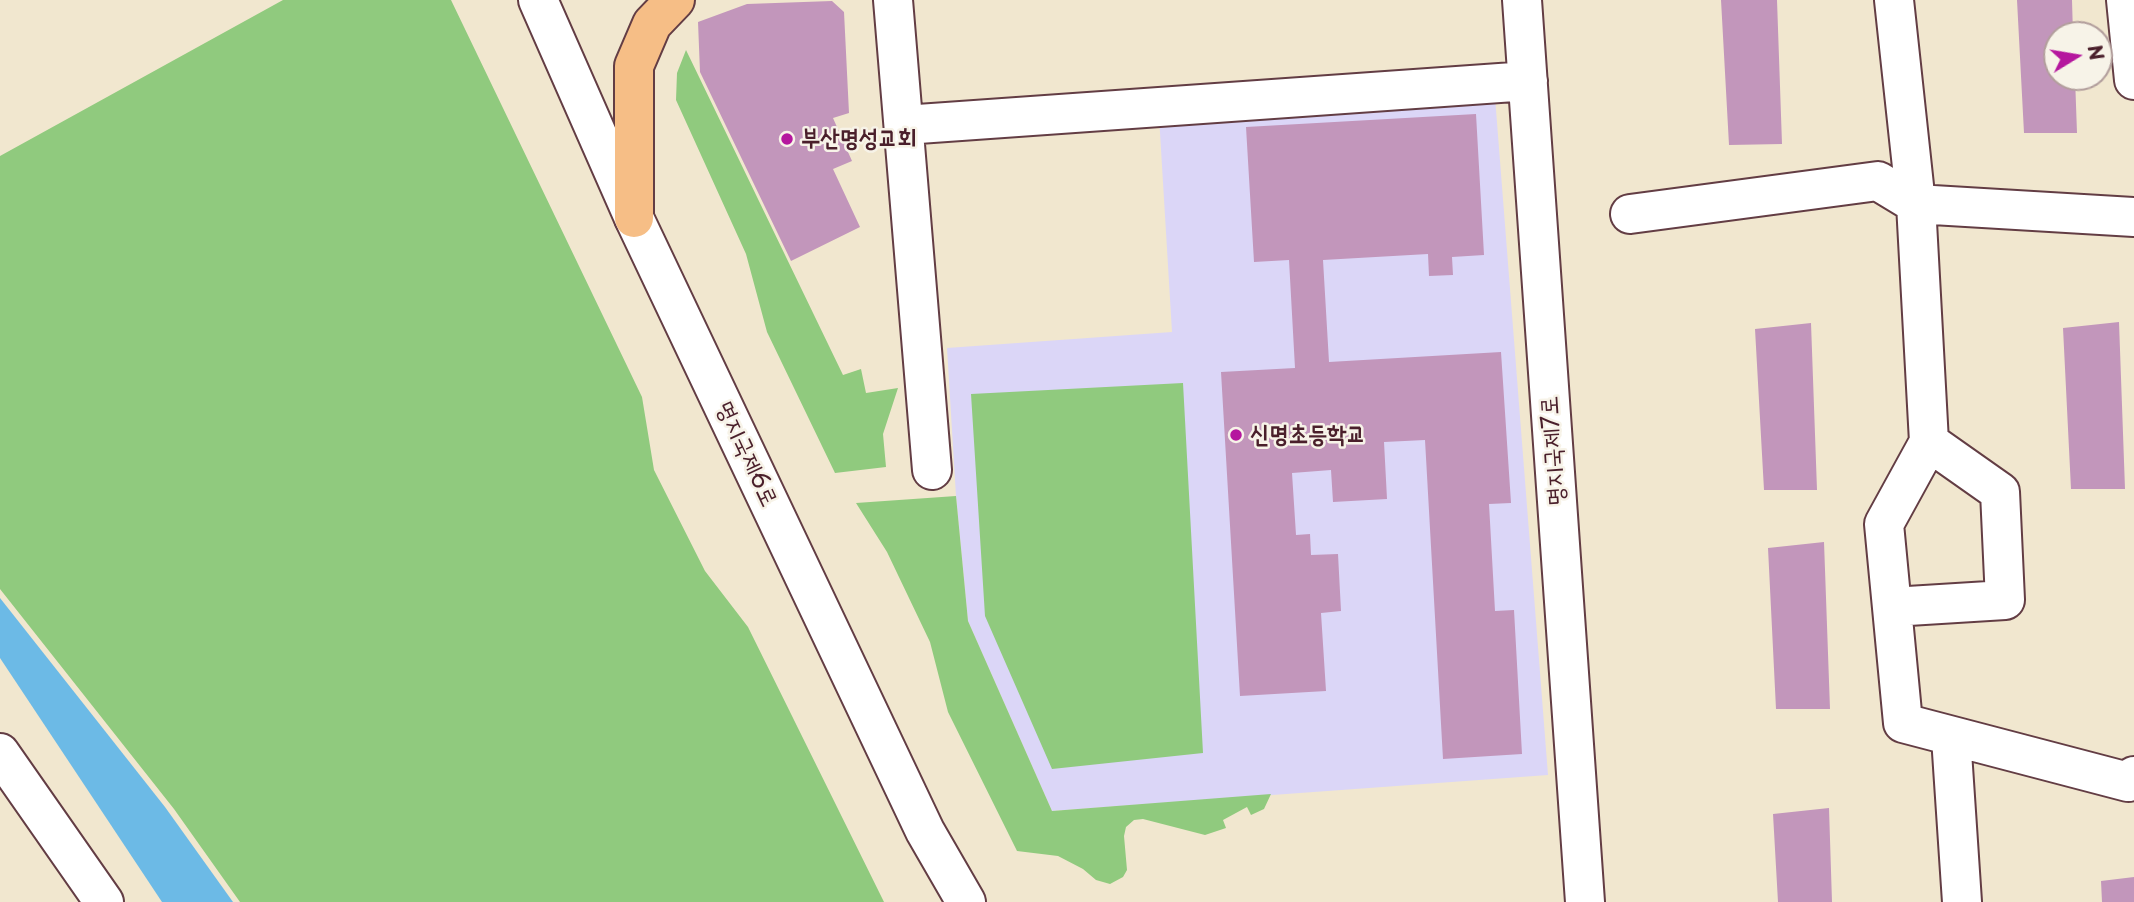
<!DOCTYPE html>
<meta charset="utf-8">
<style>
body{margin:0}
#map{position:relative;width:2134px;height:902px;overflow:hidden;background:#f1e7cf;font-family:"Playpen Sans",sans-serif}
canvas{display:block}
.north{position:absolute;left:2043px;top:21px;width:70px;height:70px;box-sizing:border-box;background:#f7f3e8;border:2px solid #b29e9c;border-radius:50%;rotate:79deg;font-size:19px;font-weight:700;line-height:28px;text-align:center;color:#4a1f2b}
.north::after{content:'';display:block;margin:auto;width:24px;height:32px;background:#b5179e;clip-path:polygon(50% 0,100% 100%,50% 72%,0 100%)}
</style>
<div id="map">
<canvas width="2134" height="902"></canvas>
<div class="north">N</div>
</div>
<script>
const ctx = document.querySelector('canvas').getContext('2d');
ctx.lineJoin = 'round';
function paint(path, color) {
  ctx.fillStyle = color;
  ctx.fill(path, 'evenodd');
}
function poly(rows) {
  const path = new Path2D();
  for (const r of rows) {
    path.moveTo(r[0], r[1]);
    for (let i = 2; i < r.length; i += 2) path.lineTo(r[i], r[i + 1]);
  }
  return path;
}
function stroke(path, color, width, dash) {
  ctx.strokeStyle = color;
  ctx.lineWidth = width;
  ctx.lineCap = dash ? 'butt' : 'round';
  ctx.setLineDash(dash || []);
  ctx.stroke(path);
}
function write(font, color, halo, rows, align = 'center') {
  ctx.font = font + ' "Playpen Sans","Poor Story",sans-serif';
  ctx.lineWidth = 5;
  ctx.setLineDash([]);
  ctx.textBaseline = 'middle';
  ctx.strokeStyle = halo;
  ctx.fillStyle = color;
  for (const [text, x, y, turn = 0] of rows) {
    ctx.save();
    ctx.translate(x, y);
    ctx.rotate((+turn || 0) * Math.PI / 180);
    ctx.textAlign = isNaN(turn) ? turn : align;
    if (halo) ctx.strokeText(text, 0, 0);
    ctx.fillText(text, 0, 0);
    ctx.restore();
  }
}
paint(poly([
 [1495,97,1548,775,1052,811,968,621,956,496,947,348,1172,332,1159,116]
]), '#dbd6f7');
paint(poly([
 [283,0,451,0,642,397,654,470,705,571,748,627,884,902,240,902,174,809,0,589,0,156],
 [686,50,843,375,861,369,866,393,898,388,883,434,886,467,835,473,767,332,746,254,676,100,677,73],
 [1183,383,1203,753,1052,769,985,616,971,394],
 [956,496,968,621,1052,811,1271,794,1264,809,1251,815,1247,807,1223,820,1226,828,1205,835,1143,819,1134,820,1126,827,1124,836,1127,870,1123,877,1110,884,1096,880,1083,869,1058,856,1017,851,948,712,930,642,887,552,856,503]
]), '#90ca7e');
paint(poly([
 [0,598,165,807,233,902,162,902,0,658]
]), '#6cbae6');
paint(poly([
 [1721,0,1777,0,1782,144,1729,145],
 [2017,0,2072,0,2073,35,2057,35,2057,77,2075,77,2077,133,2024,133],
 [832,1,844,12,849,113,833,118,852,161,833,169,860,227,791,261,700,72,698,22,747,4],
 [1476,114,1484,255,1452,257,1453,275,1429,276,1428,254,1323,260,1329,362,1501,352,1511,503,1489,504,1495,611,1514,610,1522,754,1443,759,1425,440,1384,442,1387,499,1333,502,1331,470,1292,473,1296,535,1310,534,1311,555,1338,554,1341,611,1321,613,1326,691,1240,696,1221,372,1295,368,1289,260,1254,262,1246,127],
 [2119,322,2125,489,2071,489,2063,328],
 [1811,323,1817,490,1764,490,1755,329],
 [1824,542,1830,709,1776,709,1768,548],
 [1829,808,1832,902,1778,902,1773,814],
 [2134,877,2134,902,2102,902,2101,881]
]), '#c296bb');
const minor = poly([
 [538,0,634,218,925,831,966,902],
 [893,0,932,470],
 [1522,0,1585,902],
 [1894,0,1916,204],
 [2126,0,2134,80],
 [904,125,1528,81],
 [1630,214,1878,181,1916,204],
 [2134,217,1916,204,1929,442,1884,524,1903,723,2128,782,2134,776],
 [1892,607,2005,600,2000,492,1929,442],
 [1951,737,1962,902],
 [0,753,104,902]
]);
const major = poly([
 [634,218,634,66,652,24,675,0]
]);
stroke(minor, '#633d44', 42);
stroke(major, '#633d44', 42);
stroke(minor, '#fff', 38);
stroke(major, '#f6be86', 38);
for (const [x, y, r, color] of [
 [787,139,7,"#b5179e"],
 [1236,435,7,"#b5179e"]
]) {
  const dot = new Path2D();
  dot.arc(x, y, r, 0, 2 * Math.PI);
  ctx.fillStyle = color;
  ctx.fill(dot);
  stroke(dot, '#f7f3e8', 2.5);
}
write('bold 24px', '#4a1f2b', '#f7f3e8', [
 ["부산명성교회",801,139],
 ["신명초등학교",1250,435]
], 'left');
write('24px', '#4a1f2b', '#f7f3e8', [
 ["명지국제7로",1554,451,-94],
 ["명지국제6로",746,454,65]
]);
</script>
